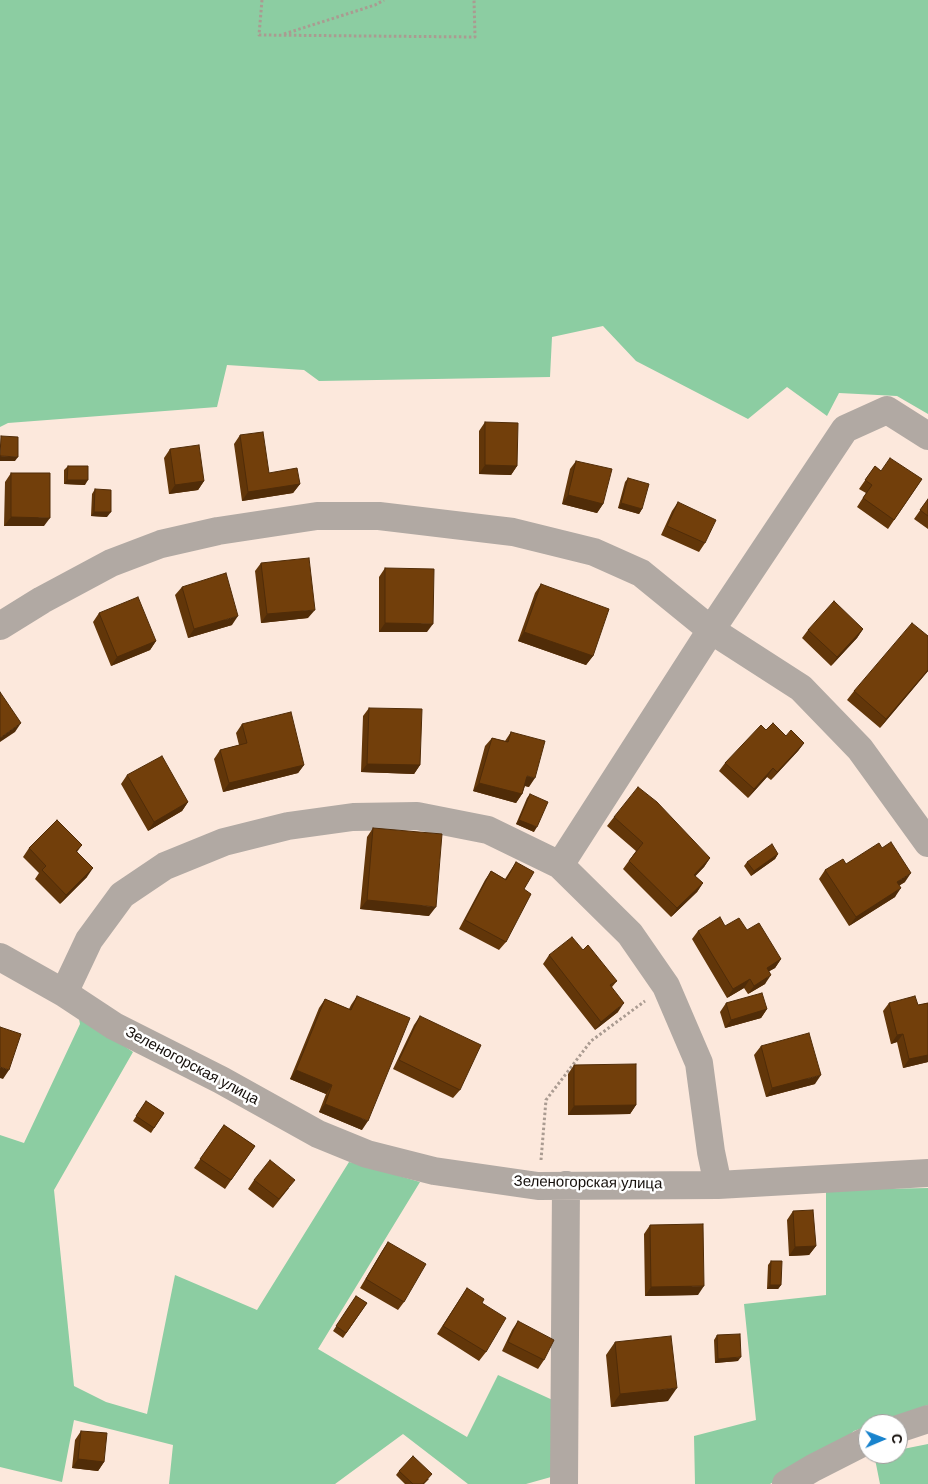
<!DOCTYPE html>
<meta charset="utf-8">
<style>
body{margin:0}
#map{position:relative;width:928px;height:1484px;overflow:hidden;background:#fce8dc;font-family:Arial,sans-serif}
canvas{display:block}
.north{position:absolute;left:858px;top:1414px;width:50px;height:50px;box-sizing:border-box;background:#fff;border:1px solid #a19f9d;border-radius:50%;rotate:89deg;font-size:14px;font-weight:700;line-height:20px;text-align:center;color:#150f0b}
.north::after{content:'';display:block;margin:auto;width:18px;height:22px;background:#1883cd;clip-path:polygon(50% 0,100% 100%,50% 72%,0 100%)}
</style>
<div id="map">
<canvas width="928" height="1484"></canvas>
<div class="north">С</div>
</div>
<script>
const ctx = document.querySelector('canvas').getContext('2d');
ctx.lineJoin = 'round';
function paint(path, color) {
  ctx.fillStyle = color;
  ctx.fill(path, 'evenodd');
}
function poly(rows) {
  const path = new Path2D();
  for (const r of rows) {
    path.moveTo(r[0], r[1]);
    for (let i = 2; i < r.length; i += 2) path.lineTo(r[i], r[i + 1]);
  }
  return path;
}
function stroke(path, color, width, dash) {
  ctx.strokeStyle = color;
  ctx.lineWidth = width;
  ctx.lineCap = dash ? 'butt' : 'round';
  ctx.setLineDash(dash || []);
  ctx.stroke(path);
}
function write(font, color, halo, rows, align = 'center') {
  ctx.font = font + ' Arial,sans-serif';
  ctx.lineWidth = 5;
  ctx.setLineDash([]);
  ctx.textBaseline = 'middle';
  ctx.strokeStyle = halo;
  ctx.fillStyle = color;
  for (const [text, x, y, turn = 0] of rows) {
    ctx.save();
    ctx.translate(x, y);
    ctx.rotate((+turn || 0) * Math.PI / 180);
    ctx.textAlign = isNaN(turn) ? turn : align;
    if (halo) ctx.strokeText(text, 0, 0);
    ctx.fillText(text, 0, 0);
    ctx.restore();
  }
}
paint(poly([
 [0,0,928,0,928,414,897,396,839,393,827,416,787,387,748,419,636,361,603,326,552,337,550,377,319,381,304,370,227,365,217,407,8,423,0,427],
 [78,1014,133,1052,54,1190,74,1386,106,1402,147,1414,175,1275,257,1310,349,1162,355,1163,420,1182,318,1349,467,1437,498,1375,557,1402,551,1477,526,1484,468,1484,403,1434,335,1484,169,1484,173,1445,74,1420,62,1482,0,1467,0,1135,24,1143,80,1024],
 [928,1188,928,1405,873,1424,868,1424,868,1426,854,1431,835,1447,770,1484,695,1484,694,1436,756,1420,744,1304,826,1295,826,1190],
 [928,1444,928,1484,880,1484,874,1454,898,1454,898,1450]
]), '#8ccda2');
stroke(poly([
 [262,0,259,35,475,37,474,0],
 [284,34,375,5,384,0],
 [541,1160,546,1100,591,1041,645,1001]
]), '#aa9b91', 3, [2.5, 2.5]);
stroke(poly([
 [0,626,42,600,111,563,161,544,218,531,317,516,379,516,513,532,594,552,641,573,711,630,801,688,860,749,928,843],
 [560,865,711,630,845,429,887,410,928,436],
 [0,957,64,993,114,1026,221,1080,318,1134,367,1154,434,1171,538,1186,718,1185,928,1173],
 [64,993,89,940,122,895,165,866,224,842,288,826,353,817,417,816,488,830,560,865,630,934,666,986,699,1063,711,1152,718,1185],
 [898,1429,928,1419],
 [564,1484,566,1185],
 [786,1484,813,1468,868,1440]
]), '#b1a9a3', 28);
paint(poly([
 [485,422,517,466,511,475,479,474,479,431],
 [240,435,269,473,300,484,293,493,242,501,234,444],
 [170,449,204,481,198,490,169,494,164,458],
 [576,461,603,504,597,513,562,504,570,469],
 [68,466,85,485,64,484,64,470],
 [875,466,881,471,922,479,888,529,857,507,866,493,859,489],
 [11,473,44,526,4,526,5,482],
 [628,478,642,509,639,514,618,508,625,482],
 [95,489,107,517,91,516,92,494],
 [928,499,928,529,914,519],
 [678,502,705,543,699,552,661,535,672,511],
 [261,563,308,618,261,623,255,571],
 [385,568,427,632,379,632,379,577],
 [541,584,593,656,586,665,518,641,535,593],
 [182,587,232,625,188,638,175,595],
 [99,613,156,641,150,650,111,666,93,622],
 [863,629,857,638,831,666,802,638,808,630],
 [928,636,928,671,880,728,847,700,854,691],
 [369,708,420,765,414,774,361,772,363,716],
 [242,724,304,765,298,773,223,792,214,759,220,750,239,745,236,733],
 [766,730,786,736,804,743,798,751,771,780,767,777,748,798,719,771,725,763],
 [511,732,529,787,525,786,522,794,516,803,473,791,485,746,492,738,505,741],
 [127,775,188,802,182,811,148,831,121,784],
 [530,794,534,832,516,824,527,798],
 [614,817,710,858,704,867,695,876,703,883,697,892,671,917,623,869,636,851,607,826],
 [373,828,429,916,360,909,367,837],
 [82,845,77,852,87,877,60,904,35,879,39,873,23,857,29,848],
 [778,854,775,859,751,876,744,866,747,862],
 [516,862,524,889,506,942,499,950,459,929,485,880,491,871,505,879],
 [846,864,905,882,899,885,895,897,849,926,819,879,825,870],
 [725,926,747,930,781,959,775,968,769,971,765,984,748,994,744,988,727,998,692,939,698,931],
 [583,950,617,981,612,987,618,1012,595,1030,543,964,549,955],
 [357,996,362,1130,319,1112,326,1094,290,1079,319,1008,325,999,349,1009,351,1005],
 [726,1003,767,1009,761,1018,725,1028,720,1012],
 [889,1003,918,1005,928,1003,928,1062,903,1068,897,1042,891,1044,883,1011],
 [420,1016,460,1090,453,1098,393,1069,414,1025],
 [761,1046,815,1084,766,1097,754,1055],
 [574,1065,636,1105,630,1114,568,1115,568,1074],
 [146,1101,164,1113,151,1133,133,1121],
 [224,1125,255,1146,225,1189,194,1168],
 [254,1180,289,1188,273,1208,248,1189],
 [793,1211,816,1246,809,1255,789,1256,787,1220],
 [650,1225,698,1295,645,1296,644,1234],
 [388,1242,404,1302,398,1310,360,1288,382,1251],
 [771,1261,781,1285,778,1289,767,1289,768,1265],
 [467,1288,482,1303,486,1352,479,1361,437,1334],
 [356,1296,367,1303,343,1338,333,1331],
 [518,1321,544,1360,538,1369,502,1351,512,1330],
 [717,1335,738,1361,715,1363,714,1340],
 [615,1342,668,1401,611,1407,606,1355],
 [81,1431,104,1462,98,1471,72,1468,75,1440],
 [399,1471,429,1479,424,1484,405,1484,396,1475]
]), '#623609');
paint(poly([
 [0,456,18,457,15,461,0,461],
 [485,465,517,466,511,475,479,474],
 [67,480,88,480,85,485,64,484],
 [204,481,198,490,169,494,175,485],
 [300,484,293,493,242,501,248,492],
 [568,495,603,504,597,513,562,504],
 [621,503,642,509,639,514,618,508],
 [94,512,111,512,107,517,91,516],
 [11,517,50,518,44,526,4,526],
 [315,610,308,618,261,623,267,614],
 [238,616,232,625,188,638,194,629],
 [385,623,433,624,427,632,379,632],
 [863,629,857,638,831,666,837,657],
 [524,632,593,656,586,665,518,641],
 [156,641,150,650,111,666,117,657],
 [928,670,928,671,880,728,886,719],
 [21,723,15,732,0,742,0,738],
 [804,743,798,751,771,780,777,772],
 [367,764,420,765,414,774,361,772],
 [304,765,298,773,223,792,229,783],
 [773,768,767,777,748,798,754,789],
 [527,776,535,778,529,787,521,785],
 [479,783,522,794,516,803,473,791],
 [188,802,182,811,148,831,154,822],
 [519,820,537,827,534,832,516,824],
 [778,854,775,859,751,876,754,871],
 [710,858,704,867,688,884,694,875],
 [93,868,87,877,60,904,66,895],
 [911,873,905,882,891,891,897,882],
 [703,883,697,892,671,917,677,908],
 [901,888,895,897,849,926,856,917],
 [367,900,436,907,429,916,360,909],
 [781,959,775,968,761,976,767,968],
 [771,975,765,984,748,994,754,986],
 [750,979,744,988,727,998,733,989],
 [624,1003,618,1012,595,1030,601,1022],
 [767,1009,761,1018,725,1028,731,1020],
 [903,1034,897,1042,891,1044,897,1035],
 [928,1055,928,1062,903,1068,909,1059],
 [0,1067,9,1070,3,1079,0,1078],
 [296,1070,332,1085,326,1094,290,1079],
 [821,1075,815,1084,766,1097,772,1088],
 [325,1104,368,1121,362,1130,319,1112],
 [636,1105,630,1114,568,1115,574,1106],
 [816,1246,809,1255,789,1256,795,1247],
 [770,1285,781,1285,778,1289,767,1289],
 [704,1286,698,1295,645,1296,651,1287],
 [741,1357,738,1361,715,1363,718,1359],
 [677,1388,668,1401,611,1407,620,1394],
 [78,1459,104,1462,98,1471,72,1468]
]), '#502c08');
const building = poly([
 [485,422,518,423,517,466,485,465,485,422],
 [263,432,269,473,297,468,300,484,248,492,240,435,263,432],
 [1,436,18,437,18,457,0,456,1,436],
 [199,445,204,481,175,485,170,449,199,445],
 [890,458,922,479,894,520,863,498,872,485,865,480,875,466,881,471,890,458],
 [576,461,612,469,603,504,568,495,576,461],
 [68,466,88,466,88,480,67,480,68,466],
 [11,473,50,473,50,518,11,517,11,473],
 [628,478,649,484,642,509,621,503,628,478],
 [95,489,111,490,111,512,94,512,95,489],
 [928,499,928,516,920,510,928,499],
 [678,502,716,520,705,543,667,526,678,502],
 [309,558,315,610,267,614,261,563,309,558],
 [385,568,434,569,433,624,385,623,385,568],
 [226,573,238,616,194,629,182,587,226,573],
 [541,584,609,609,593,656,524,632,541,584],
 [138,597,156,641,117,657,99,613,138,597],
 [834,601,863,629,837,657,808,630,834,601],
 [912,623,928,636,928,670,886,719,854,691,912,623],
 [0,692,21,723,0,738,0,692],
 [369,708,422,709,420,765,367,764,369,708],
 [291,712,304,765,229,783,220,750,247,743,242,724,291,712],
 [773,723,786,736,791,730,804,743,777,772,773,768,754,789,725,763,761,725,766,730,773,723],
 [511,732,545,741,535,778,527,776,522,794,479,783,492,738,508,742,511,732],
 [162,756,188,802,154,822,127,775,162,756],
 [638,787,657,802,710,858,694,875,703,883,677,908,629,861,643,843,614,817,638,787],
 [530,794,548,802,537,827,519,820,530,794],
 [57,820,82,845,76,851,93,868,66,895,42,870,46,866,29,848,57,820],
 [373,828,442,834,436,907,367,900,373,828],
 [891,842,911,873,897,882,901,888,856,917,825,870,843,859,846,864,879,843,882,848,891,842],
 [772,844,778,854,754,871,747,862,772,844],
 [516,862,534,872,524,889,531,894,506,942,465,920,491,871,506,880,516,862],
 [720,917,725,926,739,918,747,930,759,923,781,959,767,968,771,975,754,986,750,979,733,989,698,931,720,917],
 [572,937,583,950,588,945,617,981,610,985,624,1003,601,1022,549,955,572,937],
 [762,993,767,1009,731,1020,726,1003,762,993],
 [357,996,410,1018,368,1121,325,1104,332,1085,296,1070,325,999,351,1010,357,996],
 [915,996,918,1005,928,1003,928,1055,909,1059,903,1034,897,1035,889,1003,915,996],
 [420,1016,481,1045,460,1090,399,1060,420,1016],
 [0,1027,21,1034,9,1070,0,1067,0,1027],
 [809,1033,821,1075,772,1088,761,1046,809,1033],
 [636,1064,636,1105,574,1106,574,1065,636,1064],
 [146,1101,164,1113,154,1128,136,1116,146,1101],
 [224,1125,255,1146,231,1180,200,1159,224,1125],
 [270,1160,295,1180,279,1199,254,1180,270,1160],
 [813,1210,816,1246,795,1247,793,1211,813,1210],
 [703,1224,704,1286,651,1287,650,1225,703,1224],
 [388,1242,426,1264,404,1302,366,1279,388,1242],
 [771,1261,782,1261,781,1285,770,1285,771,1261],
 [467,1288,484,1299,482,1303,506,1318,486,1352,443,1326,467,1288],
 [356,1296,367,1303,346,1333,336,1326,356,1296],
 [518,1321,554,1340,544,1360,508,1342,518,1321],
 [740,1334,741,1357,718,1359,717,1335,740,1334],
 [671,1336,677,1388,620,1394,615,1342,671,1336],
 [81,1431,107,1433,104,1462,78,1459,81,1431],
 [413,1456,432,1474,423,1484,413,1484,399,1471,413,1456]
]);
paint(building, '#723f0b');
stroke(building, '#502c08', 1);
write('15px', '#150f0b', '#fff', [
 ["Зеленогорская улица",192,1066,28],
 ["Зеленогорская улица",588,1183,1]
]);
</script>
